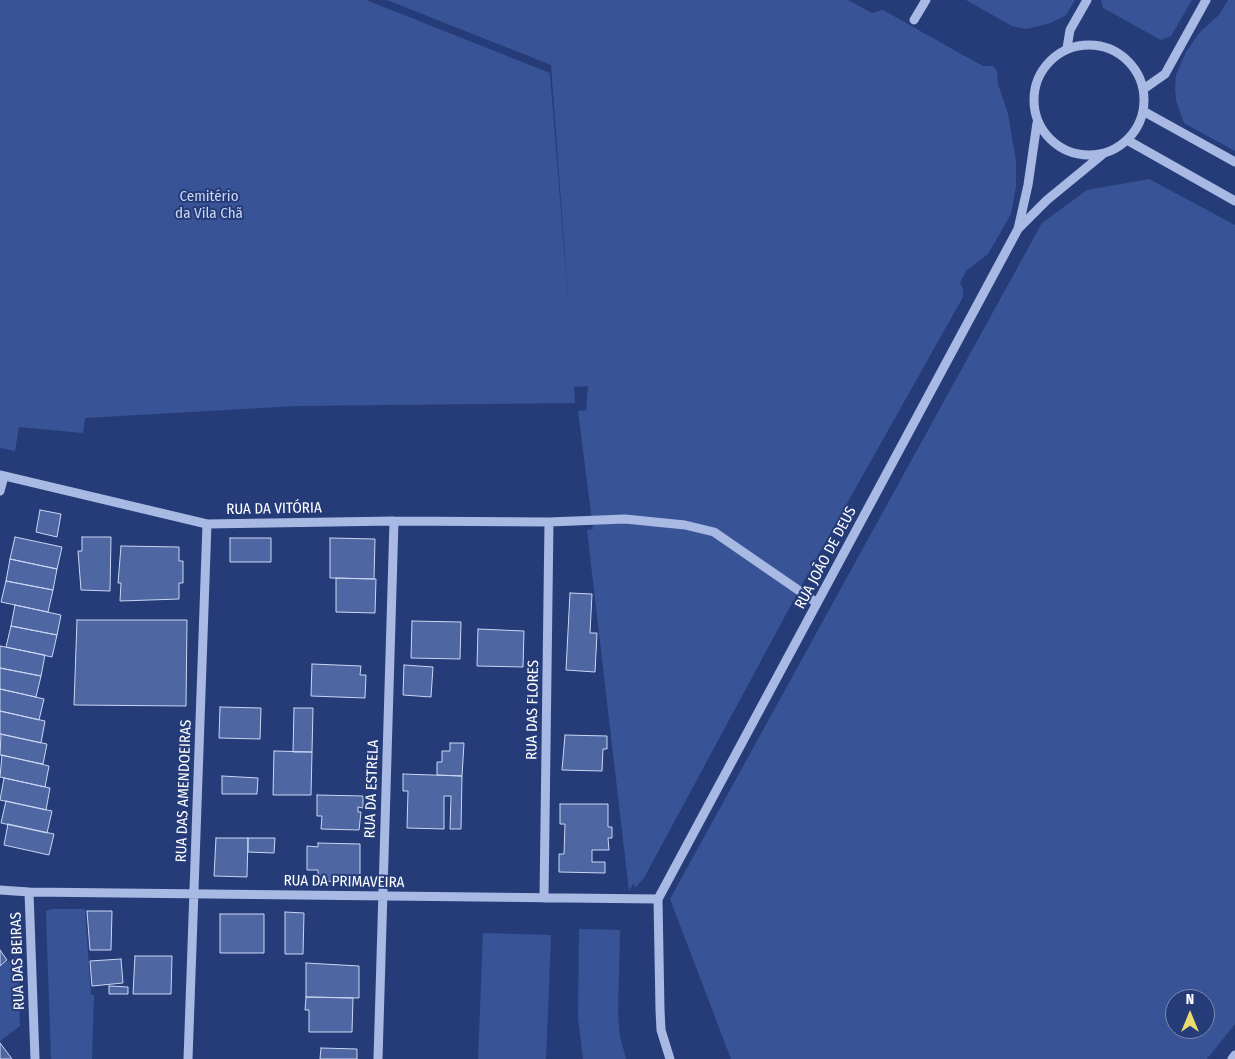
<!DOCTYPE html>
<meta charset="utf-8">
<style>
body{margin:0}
#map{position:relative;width:1235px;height:1059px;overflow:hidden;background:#253c79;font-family:"Fira Sans Condensed",sans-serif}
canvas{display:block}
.north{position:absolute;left:1165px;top:989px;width:50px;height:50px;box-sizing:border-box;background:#253c79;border:1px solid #7c8aaf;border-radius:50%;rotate:0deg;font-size:14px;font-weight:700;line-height:20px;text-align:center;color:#fff}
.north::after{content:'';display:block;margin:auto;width:18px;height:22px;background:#ecdc6d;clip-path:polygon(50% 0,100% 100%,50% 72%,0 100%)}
</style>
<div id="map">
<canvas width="1235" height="1059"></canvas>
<div class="north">N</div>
</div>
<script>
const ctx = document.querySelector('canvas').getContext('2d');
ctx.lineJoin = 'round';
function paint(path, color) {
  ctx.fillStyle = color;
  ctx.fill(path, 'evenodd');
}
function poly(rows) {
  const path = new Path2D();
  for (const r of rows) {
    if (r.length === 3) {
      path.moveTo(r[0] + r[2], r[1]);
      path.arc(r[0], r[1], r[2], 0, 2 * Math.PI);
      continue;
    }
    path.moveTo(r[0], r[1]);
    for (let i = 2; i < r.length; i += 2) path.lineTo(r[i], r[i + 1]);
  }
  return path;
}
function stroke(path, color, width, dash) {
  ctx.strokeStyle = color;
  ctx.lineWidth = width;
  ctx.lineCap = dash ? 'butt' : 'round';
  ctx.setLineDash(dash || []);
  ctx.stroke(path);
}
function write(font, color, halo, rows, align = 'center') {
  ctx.font = font + ' "Fira Sans Condensed",sans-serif';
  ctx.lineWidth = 4;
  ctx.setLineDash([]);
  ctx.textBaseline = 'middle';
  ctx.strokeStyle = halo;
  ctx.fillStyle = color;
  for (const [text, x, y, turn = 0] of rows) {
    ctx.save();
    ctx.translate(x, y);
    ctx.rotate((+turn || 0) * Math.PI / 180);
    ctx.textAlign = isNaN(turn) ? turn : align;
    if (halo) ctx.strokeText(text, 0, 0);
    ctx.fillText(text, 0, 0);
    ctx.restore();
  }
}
paint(poly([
 [0,0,366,0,550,73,570,325,551,65,387,0,848,0,872,13,883,10,961,54,983,66,993,66,997,71,998,84,1008,114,1016,161,1016,187,1011,214,988,254,966,271,960,283,963,289,963,297,818,555,644,878,635,888,634,883,629,891,587,530,593,529,578,411,586,410,588,386,574,387,575,403,297,406,85,418,83,433,19,427,15,451,0,448],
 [966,0,1075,0,1066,15,1051,23,1026,29,1012,26],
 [1101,0,1192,0,1171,36,1161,40,1103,8],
 [1228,0,1235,0,1235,151,1184,123,1176,100,1175,88,1176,75,1186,52,1200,32,1219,15],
 [1149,179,1235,225,1235,1024,1207,1059,731,1059,670,899,1042,223,1087,190],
 [1175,999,1205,999,1205,1029,1175,1029],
 [51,909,85,909,91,995,94,995,92,1059,51,1059,46,914,46,911],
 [579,929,620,930,618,1015,620,1037,626,1059,583,1059,578,1018],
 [483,933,551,935,546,1059,478,1059],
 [18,955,20,1026,0,1041,0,966]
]), '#395496');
const building = poly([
 [40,510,61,514,57,537,36,532,40,510],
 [15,537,62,547,57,569,10,559,15,537],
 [82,537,111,537,110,591,81,590,78,551,82,551,82,537],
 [230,538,271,538,271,562,230,562,230,538],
 [330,538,375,539,374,579,330,578,330,538],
 [121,546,179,547,179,561,183,561,183,583,179,583,179,599,120,601,121,583,118,583,121,546],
 [10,559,57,569,53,590,6,581,10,559],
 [336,578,376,579,375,613,336,612,336,578],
 [6,581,53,590,48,612,1,602,6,581],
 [570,593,592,594,590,633,597,633,595,672,566,670,570,593],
 [15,605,61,615,57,635,11,626,15,605],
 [77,620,187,620,186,706,74,705,77,620],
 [412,621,461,622,460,659,411,658,412,621],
 [11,626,57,635,52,657,6,647,11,626],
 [478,629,524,631,523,667,477,666,478,629],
 [0,646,45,655,41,676,0,668,0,646],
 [312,664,361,666,360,675,366,675,365,698,311,696,312,664],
 [404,665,433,667,431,697,403,695,404,665],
 [0,668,41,676,36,697,0,689,0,668],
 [0,689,44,699,39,720,0,711,0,689],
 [220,707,261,708,260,739,219,738,220,707],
 [294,708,313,708,312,752,293,752,294,708],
 [0,711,45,721,41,743,0,734,0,711],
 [1,734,47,744,43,764,0,755,1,734],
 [565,735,607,736,607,749,603,749,602,771,562,770,565,735],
 [450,743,464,743,462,776,437,775,437,762,442,762,442,751,450,751,450,743],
 [274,751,312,752,311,795,273,795,274,751],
 [2,755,49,766,45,787,0,777,2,755],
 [403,774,462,776,461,829,450,829,451,796,444,796,444,829,407,828,408,791,403,791,403,774],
 [222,776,258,778,257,794,222,794,222,776],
 [4,778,50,788,46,810,0,800,4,778],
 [317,795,363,796,363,808,358,807,358,812,361,812,359,830,321,829,322,816,317,816,317,795],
 [6,801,52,811,47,833,1,823,6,801],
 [560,804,608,804,608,827,612,827,612,838,608,838,609,850,592,850,592,862,605,862,605,873,559,872,559,854,564,854,565,824,560,824,560,804],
 [8,824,54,834,49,855,4,845,8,824],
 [216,838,248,838,247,877,214,876,216,838],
 [248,838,275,838,274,853,248,852,248,838],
 [318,843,360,844,360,882,318,881,318,870,307,870,307,846,318,847,318,843],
 [87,911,112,911,111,950,90,950,87,911],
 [285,912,304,913,303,954,285,954,285,912],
 [220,914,264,914,264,953,220,953,220,914],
 [0,950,7,960,0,966,0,950],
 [135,956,172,956,171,994,133,994,135,956],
 [121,959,123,983,92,986,90,961,121,959],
 [306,963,359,966,359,998,306,997,306,963],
 [109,986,128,987,128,994,109,994,109,986],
 [306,997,353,998,352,1032,309,1032,309,1010,305,1010,306,997],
 [0,1043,12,1059,0,1059,0,1043],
 [321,1048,357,1049,357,1059,320,1059,321,1048]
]);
paint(building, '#4e66a2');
stroke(building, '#cad6f3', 1);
stroke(poly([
 [914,20,926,0],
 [1089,100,55],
 [1067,48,1070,30,1087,0],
 [1145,88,1165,74,1206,0],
 [1143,111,1235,162],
 [1127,140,1235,201],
 [1018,229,1047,200,1103,154],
 [0,475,207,524,394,521,549,522,625,519,685,525,714,532,817,603],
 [0,491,4,476],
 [0,890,29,892,35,1059],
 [29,892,658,899],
 [544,898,549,522],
 [188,1059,207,524],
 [378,1059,394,521],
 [670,1059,661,1030,660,1010,658,899,1018,229,1028,185,1037,123],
 [1232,1059,1235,1055]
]), '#a8b9e3', 9);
write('15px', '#cad6f3', '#253c79', [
 ["Cemitério",209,197],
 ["da Vila Chã",209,214]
]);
write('15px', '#fff', '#253c79', [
 ["RUA DA VITÓRIA",274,509,-1],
 ["RUA JOÃO DE DEUS",826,558,-62],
 ["RUA DAS FLORES",533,710,-89],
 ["RUA DA ESTRELA",372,789,-88],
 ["RUA DAS AMENDOEIRAS",184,791,-88],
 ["RUA DA PRIMAVEIRA",344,882,1],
 ["RUA DAS BEIRAS",18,961,-92]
]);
</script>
